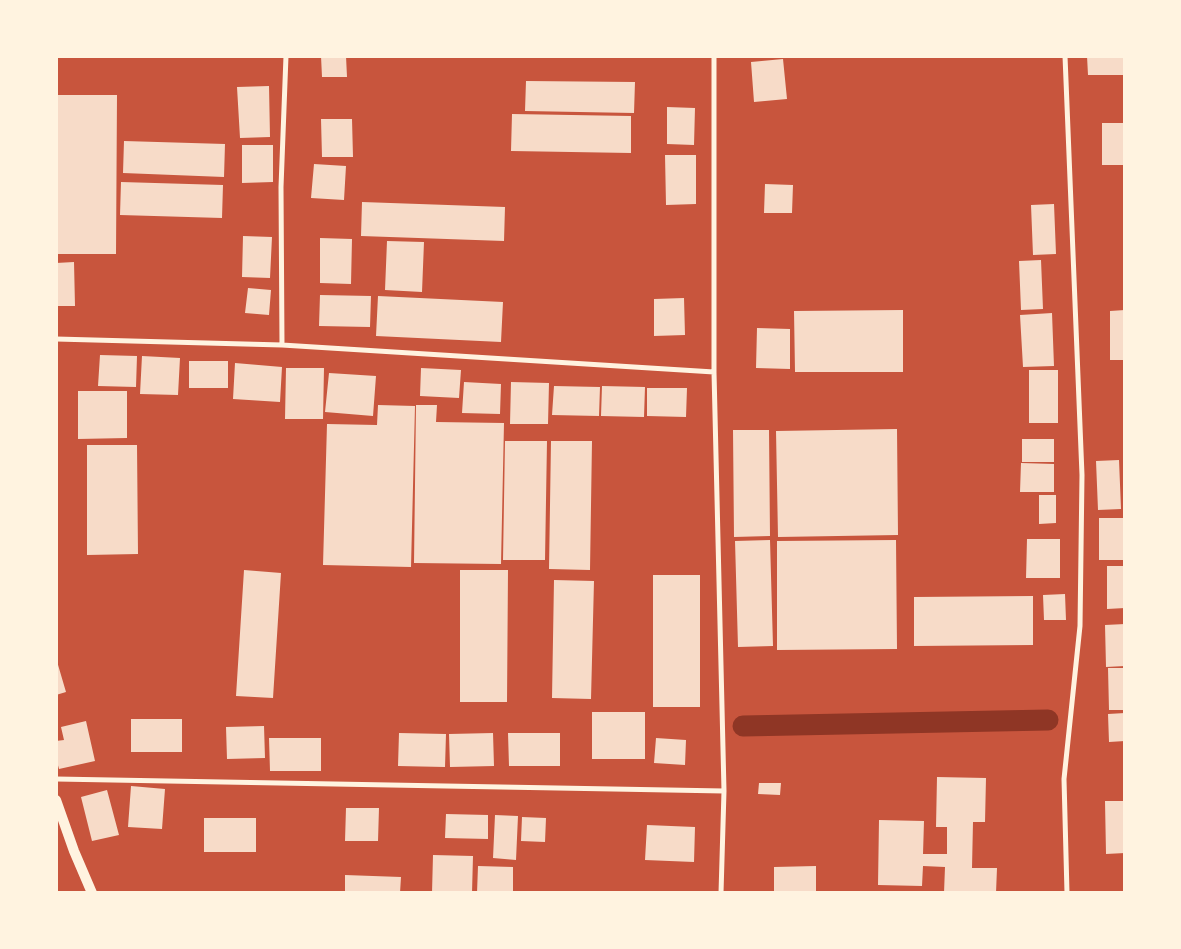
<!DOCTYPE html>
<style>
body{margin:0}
#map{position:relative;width:1181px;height:949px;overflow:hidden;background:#c8553d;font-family:"Space Grotesk",sans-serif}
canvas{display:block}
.frame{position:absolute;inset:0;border:58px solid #fff3e0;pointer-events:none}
</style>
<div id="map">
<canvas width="1181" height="949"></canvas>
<div class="frame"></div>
</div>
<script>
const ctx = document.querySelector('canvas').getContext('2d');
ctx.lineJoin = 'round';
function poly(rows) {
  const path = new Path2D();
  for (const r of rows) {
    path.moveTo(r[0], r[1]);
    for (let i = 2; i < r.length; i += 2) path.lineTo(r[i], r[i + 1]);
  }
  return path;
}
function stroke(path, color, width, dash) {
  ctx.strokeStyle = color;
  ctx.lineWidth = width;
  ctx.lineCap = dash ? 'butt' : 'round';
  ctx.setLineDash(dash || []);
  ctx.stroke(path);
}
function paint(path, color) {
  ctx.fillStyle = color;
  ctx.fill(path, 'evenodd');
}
stroke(poly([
 [743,726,1048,720]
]), '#8f3625', 21);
paint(poly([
 [321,56,346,56,347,77,322,77],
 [1087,56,1125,56,1125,75,1088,75],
 [783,59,787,99,754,102,751,62],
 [526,81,635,82,634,113,525,111],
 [269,86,270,137,240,138,237,87],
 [56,95,117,95,116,254,56,254],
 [667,107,695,108,694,145,667,144],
 [512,114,631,116,631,153,511,151],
 [321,119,352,119,353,157,322,157],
 [1102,123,1125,123,1125,165,1102,165],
 [124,141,225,144,224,177,123,173],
 [242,145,273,145,273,182,242,183],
 [665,155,696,155,696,204,666,205],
 [314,164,346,166,344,200,311,198],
 [121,182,223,185,222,218,120,215],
 [765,184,793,185,792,213,764,213],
 [362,202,505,207,504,241,361,236],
 [1054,204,1056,254,1033,255,1031,205],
 [243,236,272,237,270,278,242,277],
 [320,238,352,239,351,284,320,283],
 [387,241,424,242,422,292,385,290],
 [1041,260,1043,309,1021,310,1019,261],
 [74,262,75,306,56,306,56,263],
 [248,288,271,290,269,315,245,313],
 [320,295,371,296,370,327,319,326],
 [378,296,503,302,501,342,376,336],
 [684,298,685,335,654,336,654,299],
 [903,310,903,372,795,372,794,311],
 [1125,310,1125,360,1110,360,1110,311],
 [1052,313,1054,366,1023,367,1020,315],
 [757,328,790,329,790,369,756,368],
 [100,355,137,356,136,387,98,386],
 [142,356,180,358,178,395,140,394],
 [189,361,228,361,228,388,189,388],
 [235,363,282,367,280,402,233,399],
 [286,368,324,368,323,419,285,419],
 [421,368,461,370,459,398,420,396],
 [1029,370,1058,370,1058,423,1029,423],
 [329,373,376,376,373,416,325,412],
 [464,382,501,384,500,414,462,413],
 [511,382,549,383,548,424,510,424],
 [554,386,600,387,599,416,552,415],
 [602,386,645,387,644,417,601,416],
 [647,388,687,388,686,417,647,416],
 [78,391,127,391,127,438,78,439],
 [378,405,415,406,411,567,323,565,327,424,377,425],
 [416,405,437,405,436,422,504,423,501,564,414,563],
 [897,429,898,535,778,537,776,431],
 [733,430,769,430,770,536,734,537],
 [1022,439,1054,439,1054,462,1022,462],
 [505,441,547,441,545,560,503,560],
 [551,441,592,441,590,570,549,569],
 [87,445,137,445,138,554,87,555],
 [1119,460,1121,509,1098,510,1096,461],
 [1021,463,1054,464,1054,492,1020,492],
 [1039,495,1056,495,1056,523,1039,524],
 [1099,518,1125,518,1125,560,1099,560],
 [1027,539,1060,539,1060,578,1026,578],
 [770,540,773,646,738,647,735,541],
 [896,540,897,649,777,650,777,541],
 [1107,566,1125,566,1125,608,1107,609],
 [244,570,281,573,273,698,236,696],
 [460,570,508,570,507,702,460,702],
 [653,575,700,575,700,707,653,707],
 [554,580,594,581,591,699,552,698],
 [1065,594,1066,620,1044,620,1043,595],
 [1033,596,1033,645,914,646,914,597],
 [1125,624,1125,666,1106,667,1105,625],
 [56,658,66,692,56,695],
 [1108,668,1125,668,1125,710,1109,710],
 [592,712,645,712,645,759,592,759],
 [1125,713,1125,741,1109,742,1108,714],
 [131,719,182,719,182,752,131,752],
 [86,721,95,761,59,769,56,758,56,741,64,740,61,727],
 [264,726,265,758,227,759,226,727],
 [399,733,446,734,445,767,398,766],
 [493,733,494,766,450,767,449,734],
 [508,733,560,733,560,766,509,766],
 [269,738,321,738,321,771,270,771],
 [656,738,686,740,685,765,654,763],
 [937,777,986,778,985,822,973,822,972,868,997,868,996,893,944,893,945,867,923,866,922,886,878,885,879,820,924,821,923,854,947,854,947,827,936,827],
 [759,783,781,783,780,795,758,794],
 [131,786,165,789,162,829,128,827],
 [107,790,119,835,92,841,81,797],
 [1105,801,1125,801,1125,853,1106,854],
 [346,808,379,808,378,841,345,841],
 [446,814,488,815,488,839,445,838],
 [495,815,518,816,516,860,493,858],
 [522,817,546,818,545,842,521,841],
 [204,818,256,818,256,852,204,852],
 [647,825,695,827,694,862,645,860],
 [433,855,473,856,472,893,432,893],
 [478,866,513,867,513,893,477,893],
 [816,866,816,893,774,893,774,867],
 [345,875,401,877,400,893,345,893]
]), '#f7dbc8');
stroke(poly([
 [714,56,714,372,724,791,721,893],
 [1065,56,1082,475,1080,626,1064,779,1067,893],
 [56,339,282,345,714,372],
 [282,345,281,187,286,56],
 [56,779,724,791]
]), '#fff3e0', 5);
stroke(poly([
 [56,800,74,851,92,893]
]), '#fff3e0', 10);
</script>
